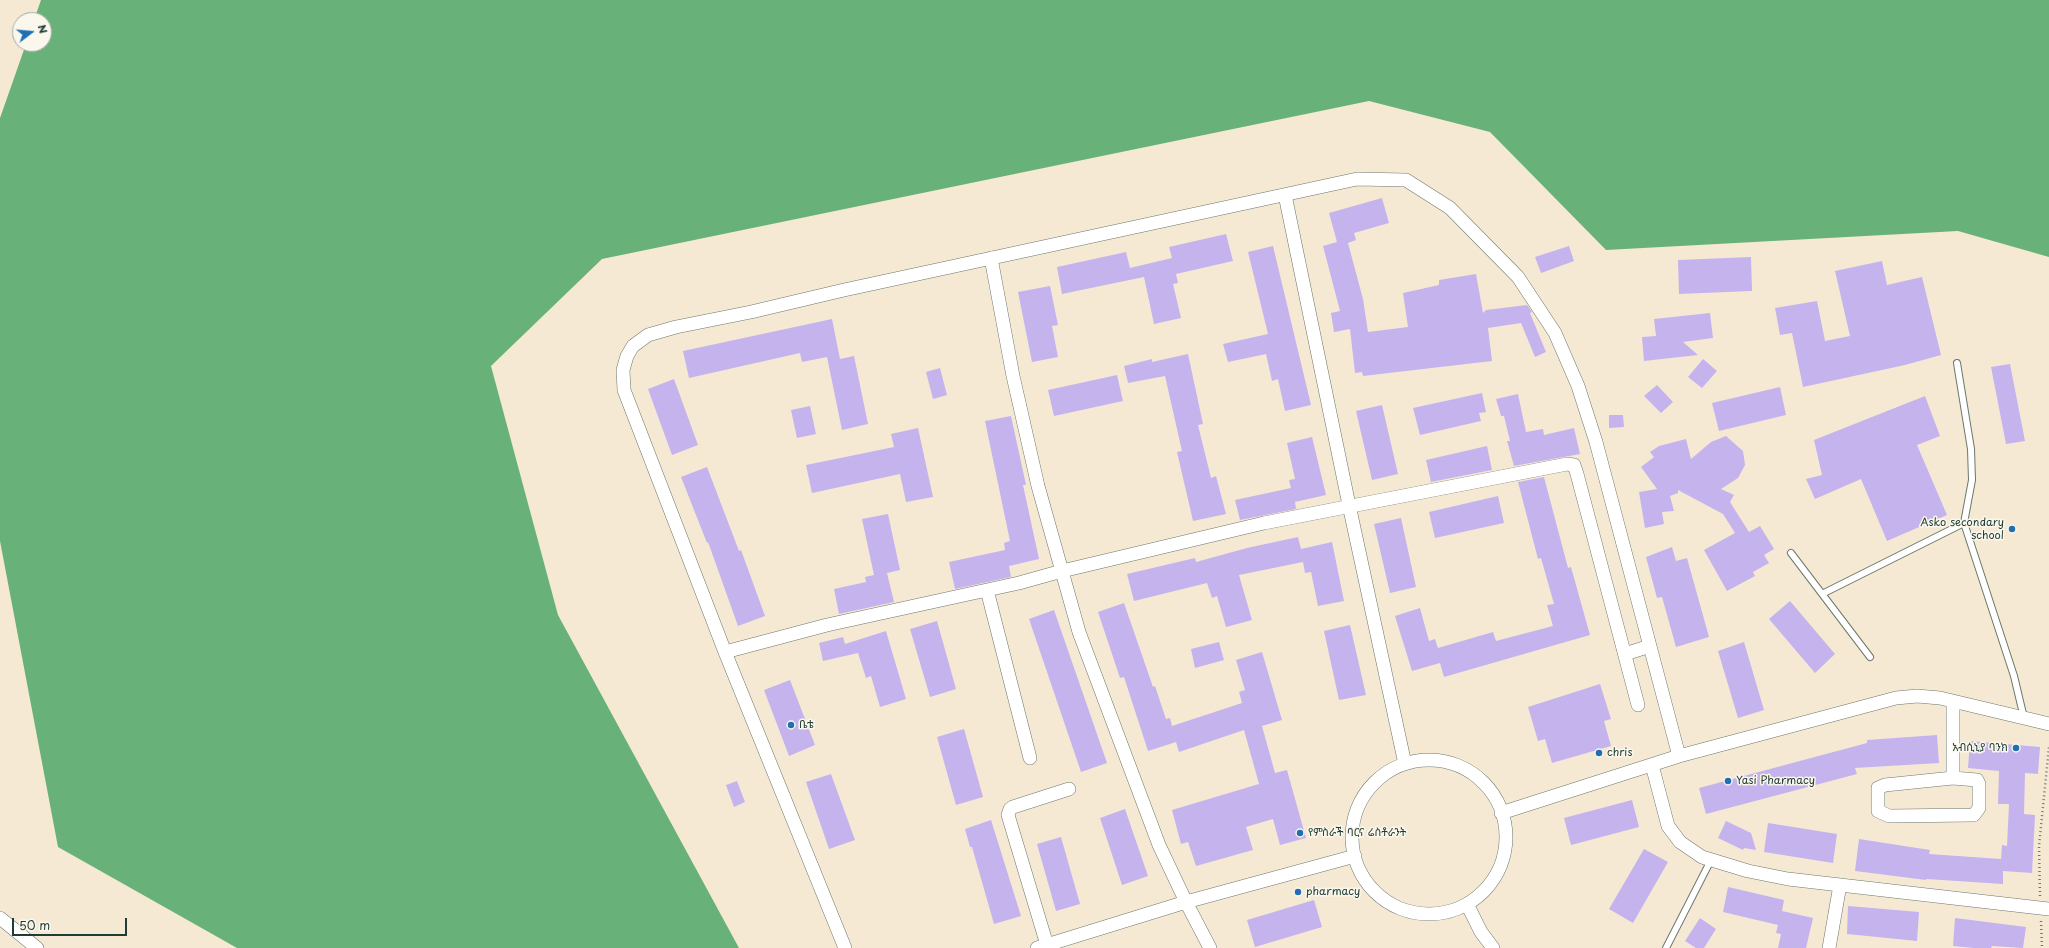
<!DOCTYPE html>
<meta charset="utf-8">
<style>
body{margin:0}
#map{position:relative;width:2049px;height:948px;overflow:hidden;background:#f6e9d4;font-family:"Playpen Sans",sans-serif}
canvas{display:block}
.north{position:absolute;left:12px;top:12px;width:40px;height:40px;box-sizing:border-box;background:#fbf7ec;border:1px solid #a3ada2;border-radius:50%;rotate:74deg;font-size:11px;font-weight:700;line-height:16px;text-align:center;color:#1f3d34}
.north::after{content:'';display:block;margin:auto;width:14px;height:18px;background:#1f6fb2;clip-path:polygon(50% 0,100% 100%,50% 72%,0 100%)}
.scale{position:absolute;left:12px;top:918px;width:115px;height:18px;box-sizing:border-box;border:2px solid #1f3d34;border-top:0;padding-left:5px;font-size:12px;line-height:14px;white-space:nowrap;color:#1f3d34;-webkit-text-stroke:3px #fbf7ec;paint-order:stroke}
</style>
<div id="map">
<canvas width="2049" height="948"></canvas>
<div class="north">N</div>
<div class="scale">50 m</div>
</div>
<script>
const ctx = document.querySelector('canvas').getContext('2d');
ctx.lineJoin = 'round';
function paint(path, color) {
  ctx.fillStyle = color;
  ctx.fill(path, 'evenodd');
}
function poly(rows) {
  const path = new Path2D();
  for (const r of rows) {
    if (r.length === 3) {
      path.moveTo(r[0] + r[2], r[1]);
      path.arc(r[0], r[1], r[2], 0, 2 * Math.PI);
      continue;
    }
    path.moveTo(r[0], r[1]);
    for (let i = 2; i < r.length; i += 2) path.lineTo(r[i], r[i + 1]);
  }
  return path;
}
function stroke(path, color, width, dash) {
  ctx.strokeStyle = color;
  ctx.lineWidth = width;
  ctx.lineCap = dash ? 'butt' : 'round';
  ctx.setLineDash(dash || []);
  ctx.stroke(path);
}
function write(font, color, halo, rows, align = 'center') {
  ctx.font = font + ' "Playpen Sans","Noto Sans Ethiopic",sans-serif';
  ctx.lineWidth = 3;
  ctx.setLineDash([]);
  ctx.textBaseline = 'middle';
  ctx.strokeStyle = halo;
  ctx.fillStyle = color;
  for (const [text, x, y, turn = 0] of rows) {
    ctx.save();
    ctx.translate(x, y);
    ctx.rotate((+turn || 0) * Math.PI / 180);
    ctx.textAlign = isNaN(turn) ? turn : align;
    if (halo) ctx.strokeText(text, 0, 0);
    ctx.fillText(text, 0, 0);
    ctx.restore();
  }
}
paint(poly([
 [41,0,2049,0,2049,257,1958,231,1606,250,1490,132,1369,101,602,259,491,366,558,615,739,948,237,948,58,847,0,541,0,118,26,44,44,44,44,20,34,20]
]), '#68b27a');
paint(poly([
 [1382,198,1389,223,1354,233,1356,240,1348,243,1363,299,1368,332,1408,327,1403,293,1439,285,1439,280,1476,274,1483,313,1486,310,1527,305,1532,312,1530,313,1546,352,1535,357,1521,323,1488,328,1492,361,1363,376,1362,372,1355,373,1350,329,1334,332,1331,313,1340,311,1323,246,1337,242,1329,213],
 [1226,234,1233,261,1176,274,1178,283,1173,284,1181,318,1154,324,1144,277,1062,294,1057,267,1126,252,1130,268,1172,258,1169,247],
 [1273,246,1311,405,1285,411,1278,379,1272,381,1266,354,1228,362,1223,344,1268,334,1248,252],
 [1569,246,1574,261,1541,273,1535,257],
 [1751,257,1752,291,1679,294,1678,260],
 [1882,261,1887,285,1922,277,1941,355,1905,365,1803,387,1792,333,1780,335,1775,308,1817,301,1825,341,1850,336,1835,271],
 [1050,286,1058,325,1052,326,1058,357,1032,362,1018,292],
 [1710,313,1713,338,1683,342,1698,355,1644,361,1642,337,1656,336,1654,319],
 [832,319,840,359,854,356,868,424,842,430,827,357,802,362,800,353,689,378,683,351],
 [1188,354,1203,424,1198,425,1211,478,1216,476,1226,514,1193,521,1177,452,1182,451,1165,376,1128,383,1124,366,1152,359,1152,362],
 [1703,359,1717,371,1702,388,1688,377],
 [2010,364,2025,441,2006,444,1991,367],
 [940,368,947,395,933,399,926,372],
 [1117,375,1123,401,1054,416,1048,390],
 [674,379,698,445,672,455,648,389],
 [1657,385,1673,402,1661,413,1644,396],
 [1780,387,1786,415,1719,431,1712,403],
 [1482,393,1486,412,1479,413,1481,421,1420,435,1413,408],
 [1518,394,1526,432,1543,429,1544,435,1574,428,1580,454,1514,466,1507,441,1510,441,1504,416,1501,416,1496,399],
 [1925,396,1940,436,1917,445,1947,515,1887,541,1861,479,1815,499,1806,479,1822,475,1814,440],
 [1382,405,1398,474,1372,480,1356,411],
 [810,406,816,434,797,438,791,410],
 [1609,415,1623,415,1624,427,1609,428],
 [1011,416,1026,485,1023,485,1039,559,1009,566,1011,577,955,589,949,562,1005,550,1004,543,1010,541,985,421],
 [918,428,933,497,906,502,900,474,812,493,806,465,894,447,891,434],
 [1726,436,1743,451,1745,465,1738,478,1721,489,1734,495,1730,502,1749,532,1760,526,1774,549,1764,555,1769,563,1753,572,1755,576,1727,591,1704,550,1735,533,1723,514,1678,490,1678,493,1670,496,1674,511,1662,512,1664,524,1645,528,1639,492,1657,489,1641,467,1654,457,1650,452,1659,446,1686,439,1691,459,1711,442],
 [1312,437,1326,495,1295,502,1296,509,1240,520,1235,500,1291,488,1289,480,1295,479,1287,443],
 [1487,446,1492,470,1431,482,1426,460],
 [707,467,739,551,741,550,765,616,738,626,708,542,707,543,681,477],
 [1544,477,1568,568,1571,567,1590,635,1444,677,1440,663,1412,671,1395,616,1420,608,1429,641,1435,639,1438,648,1493,632,1496,641,1553,626,1547,605,1554,604,1541,558,1538,559,1518,482],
 [1498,496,1504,523,1435,538,1429,512],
 [888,514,900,570,887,573,894,602,839,614,834,589,866,582,865,577,874,575,862,519],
 [1401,518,1416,587,1390,593,1374,524],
 [1298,537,1301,549,1332,542,1344,601,1318,606,1311,572,1305,573,1303,562,1239,575,1252,620,1226,627,1217,596,1212,598,1207,583,1134,601,1127,574,1195,558,1196,562,1247,548],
 [1672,547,1676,561,1687,558,1709,637,1676,647,1662,597,1657,598,1646,557],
 [1790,601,1835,654,1815,673,1769,619],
 [1124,603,1153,687,1155,686,1166,719,1170,718,1172,726,1242,703,1239,692,1245,690,1236,660,1262,652,1282,720,1262,726,1275,773,1287,770,1306,838,1280,845,1273,819,1246,827,1253,850,1196,866,1188,842,1181,844,1172,810,1259,784,1244,730,1179,752,1176,742,1148,751,1124,677,1120,678,1098,612],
 [1054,610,1107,763,1081,772,1029,619],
 [937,621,956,689,930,697,910,629],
 [1350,625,1366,695,1339,700,1324,631],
 [886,631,906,699,880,707,871,676,866,678,858,653,823,661,819,643,843,637,845,644],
 [1219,642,1224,660,1195,668,1191,649],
 [1744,642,1764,710,1738,718,1718,651],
 [790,680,815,745,789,756,764,690],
 [1600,684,1611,719,1604,721,1611,746,1552,763,1545,739,1538,741,1528,707],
 [964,729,983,797,956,805,937,737],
 [1937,735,1939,763,1855,768,1857,774,1706,814,1699,788,1867,743,1867,740],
 [1970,741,2040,747,2038,774,2025,773,2024,814,2035,815,2032,873,2003,871,2003,884,1926,879,1926,880,1855,871,1859,839,1930,850,1929,854,2001,859,2002,845,2007,846,2009,804,1998,804,1999,771,1968,768],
 [831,774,855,840,829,849,806,782],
 [737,781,745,802,734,807,726,785],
 [1632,800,1639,827,1571,845,1564,818],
 [1125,809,1148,876,1122,885,1100,818],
 [991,820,1021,916,994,924,972,847,970,847,965,829],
 [1726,821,1751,833,1756,850,1744,848,1743,850,1718,838],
 [1768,823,1837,834,1833,863,1764,852],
 [1061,837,1080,904,1056,911,1037,844],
 [1644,849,1668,862,1633,923,1609,909],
 [1728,887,1784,900,1782,911,1813,918,1806,948,1778,948,1781,934,1776,933,1778,925,1723,912],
 [1314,900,1322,927,1255,947,1247,920],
 [1848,906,1919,912,1917,941,1847,934],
 [1700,918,1716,929,1704,948,1696,948,1685,941],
 [1955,918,2026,927,2023,948,1992,946,1991,948,1974,948,1953,946]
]), '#c5b3ee');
const lane = poly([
 [1957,363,1971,449,1972,480,1964,523,2014,676,2024,718],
 [1791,553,1870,657],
 [1822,594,1964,523],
 [1666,948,1711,860]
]);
const street = poly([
 [1285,195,1349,505,1405,764],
 [991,258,1013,376,1038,486,1079,632,1159,845,1186,902,1210,948],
 [987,590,1030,758],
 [725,652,827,625,1019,583,1062,571,1264,523,1567,464,1574,465,1577,474,1638,705],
 [1625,654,1650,646],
 [1429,837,77],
 [1652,765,1668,826,1680,842,1702,857,1748,871,1788,879,2049,909],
 [1953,778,1977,780,1979,784,1979,808,1974,815,1889,816,1878,811,1878,788,1885,785,1953,778],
 [1953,778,1953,701],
 [1501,813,1679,756,1896,698,1917,696,1940,698,2049,724],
 [1467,904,1481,932,1493,948],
 [0,918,37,948],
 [1047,945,1008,815,1010,809,1013,807,1069,789],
 [845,948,725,652,624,390,623,370,627,356,633,346,648,335,676,327,751,312,844,290,1357,179,1406,180,1450,208,1518,277,1555,333,1578,386,1596,442,1679,756],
 [1037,948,1186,902,1355,856],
 [1829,948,1840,885]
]);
stroke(lane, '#6a796c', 8);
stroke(street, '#6a796c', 14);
stroke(poly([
 [2040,896,2039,846,2049,747],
 [2041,921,2042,948]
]), '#6a796c', 2.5, [1, 3]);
stroke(lane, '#fff', 6);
stroke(street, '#fff', 13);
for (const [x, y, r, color] of [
 [2012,529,4,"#1f6fb2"],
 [791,725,4,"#1f6fb2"],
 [2016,748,4,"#1f6fb2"],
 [1599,753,4,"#1f6fb2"],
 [1728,781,4,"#1f6fb2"],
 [1300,833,4,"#1f6fb2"],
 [1298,892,4,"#1f6fb2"]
]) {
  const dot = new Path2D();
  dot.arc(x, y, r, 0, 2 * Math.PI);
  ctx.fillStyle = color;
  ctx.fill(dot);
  stroke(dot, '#fbf7ec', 1.5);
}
write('11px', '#1f3d34', '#fbf7ec', [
 ["Asko secondary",2004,523,"right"],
 ["school",2004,536,"right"],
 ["ቤቴ",799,725],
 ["አብሲኒያ ባንክ",2008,748,"right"],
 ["chris",1607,753],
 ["Yasi Pharmacy",1736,781],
 ["የምስራች ባርና ሬስቶራንት",1308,833],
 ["pharmacy",1306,892]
], 'left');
</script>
